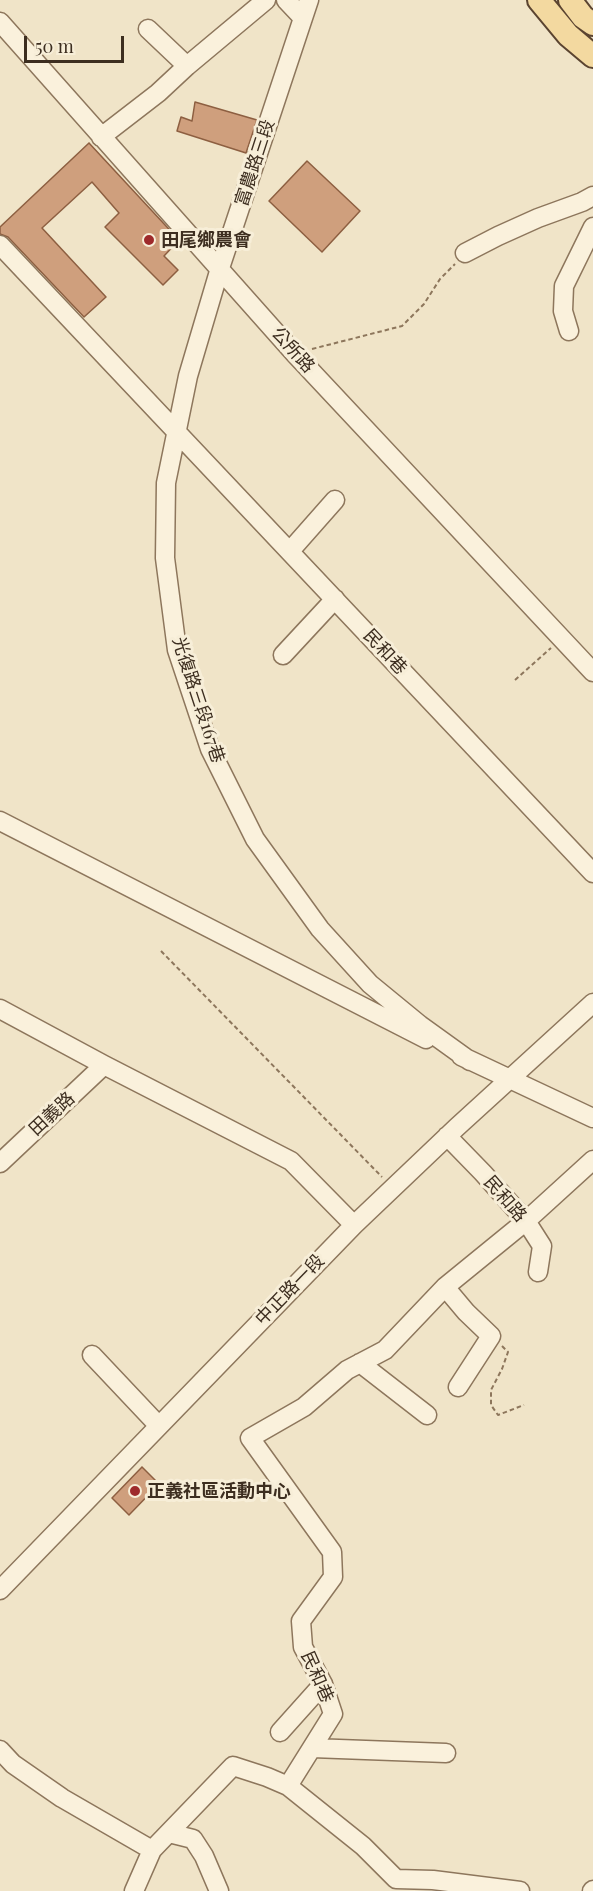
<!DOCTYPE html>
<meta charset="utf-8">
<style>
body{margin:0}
#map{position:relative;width:593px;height:1891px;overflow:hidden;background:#f0e4c8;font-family:"Playfair Display",serif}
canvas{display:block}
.scale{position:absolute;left:24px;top:36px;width:100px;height:27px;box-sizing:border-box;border:3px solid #3d2e20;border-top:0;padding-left:8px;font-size:18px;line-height:21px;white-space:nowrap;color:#3d2e20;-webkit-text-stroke:4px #f7eed8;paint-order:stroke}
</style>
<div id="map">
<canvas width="593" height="1891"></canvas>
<div class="scale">50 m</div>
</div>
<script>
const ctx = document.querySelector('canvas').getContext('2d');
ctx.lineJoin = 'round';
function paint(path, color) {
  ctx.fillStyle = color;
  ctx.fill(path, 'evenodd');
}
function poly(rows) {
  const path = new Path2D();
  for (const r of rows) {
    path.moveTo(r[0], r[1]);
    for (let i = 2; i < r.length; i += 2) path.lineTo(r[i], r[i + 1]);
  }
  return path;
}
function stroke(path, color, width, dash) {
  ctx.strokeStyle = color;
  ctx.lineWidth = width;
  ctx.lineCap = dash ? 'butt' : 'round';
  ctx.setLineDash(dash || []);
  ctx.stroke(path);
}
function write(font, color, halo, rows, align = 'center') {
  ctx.font = font + ' "Playfair Display","Noto Sans TC",serif';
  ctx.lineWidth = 6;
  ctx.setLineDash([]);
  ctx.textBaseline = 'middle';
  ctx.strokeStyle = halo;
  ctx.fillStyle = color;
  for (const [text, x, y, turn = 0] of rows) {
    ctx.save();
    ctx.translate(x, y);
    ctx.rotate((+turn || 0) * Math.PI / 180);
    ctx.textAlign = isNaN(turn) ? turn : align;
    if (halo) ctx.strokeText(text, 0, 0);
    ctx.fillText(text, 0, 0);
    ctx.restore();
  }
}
const building = poly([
 [195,102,257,120,246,153,177,131,181,117,192,121,195,102],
 [89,143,179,240,164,256,178,270,163,285,105,227,119,213,92,182,42,228,106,297,84,317,8,237,0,234,0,227,89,143],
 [307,161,360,211,322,252,269,201,307,161],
 [142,1467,159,1484,129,1515,112,1498,142,1467]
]);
paint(building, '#cf9f7d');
stroke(building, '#8d5f41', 1.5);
const minor = poly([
 [286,0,303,18],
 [309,0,220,268,188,376,166,483,165,558,177,650,210,749,255,839,320,929,370,984,420,1025,470,1061],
 [0,22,295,354,593,672],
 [148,29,187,66],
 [101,137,158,93,187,66,266,0],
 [0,245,593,873],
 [465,253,498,236,538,218,582,202,593,196],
 [569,331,563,311,564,286,593,227],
 [290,551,335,500],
 [283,655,335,599],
 [0,821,426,1039],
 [0,1009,104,1065,291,1161,354,1225],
 [461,1056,593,1118],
 [447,1136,483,1173,526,1221,542,1246,538,1272],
 [0,1163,104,1065],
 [445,1287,466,1312,491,1336,458,1387],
 [92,1355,159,1426],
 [360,1363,427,1415],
 [0,1590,354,1225,457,1127,593,1003],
 [280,1732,323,1684],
 [312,1748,446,1753],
 [0,1750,13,1764,62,1798,152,1850,233,1766,267,1777,288,1786,363,1846,396,1879,433,1880,520,1891],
 [288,1786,333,1714,323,1684,303,1647,301,1621,333,1577,332,1552,250,1438,304,1407,347,1370,385,1350,445,1287,526,1221,593,1160],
 [169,1833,193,1839,204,1856,219,1891],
 [134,1891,152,1850],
 [592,1891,593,1890]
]);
const major = poly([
 [539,0,568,35,593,56],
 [570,0,583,17,593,24]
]);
stroke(minor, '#8d765c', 21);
stroke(major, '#5b4430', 26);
stroke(poly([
 [312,349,402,326,424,304,440,279,455,264],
 [515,680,551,648],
 [161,951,382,1177],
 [502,1346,508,1352,502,1369,491,1390,491,1405,498,1415,524,1405]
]), '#8d765c', 2, [4.5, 3]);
stroke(minor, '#faf1dc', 18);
stroke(major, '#f3d9a0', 22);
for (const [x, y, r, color] of [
 [149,240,6,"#9e2a2b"],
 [135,1491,6,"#9e2a2b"]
]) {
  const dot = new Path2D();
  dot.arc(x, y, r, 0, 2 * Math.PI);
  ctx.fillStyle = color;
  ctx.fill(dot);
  stroke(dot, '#f7eed8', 2);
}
write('18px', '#3d2e20', '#f7eed8', [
 ["富農路三段",255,163,-72],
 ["公所路",293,350,48],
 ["民和巷",385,652,47],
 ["光復路三段167巷",198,700,72],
 ["田義路",52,1114,-43],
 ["民和路",505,1199,49],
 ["中正路一段",290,1290,-46],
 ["民和巷",317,1677,66]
]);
write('bold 18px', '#3d2e20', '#f7eed8', [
 ["田尾鄉農會",161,240],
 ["正義社區活動中心",147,1491]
], 'left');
</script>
